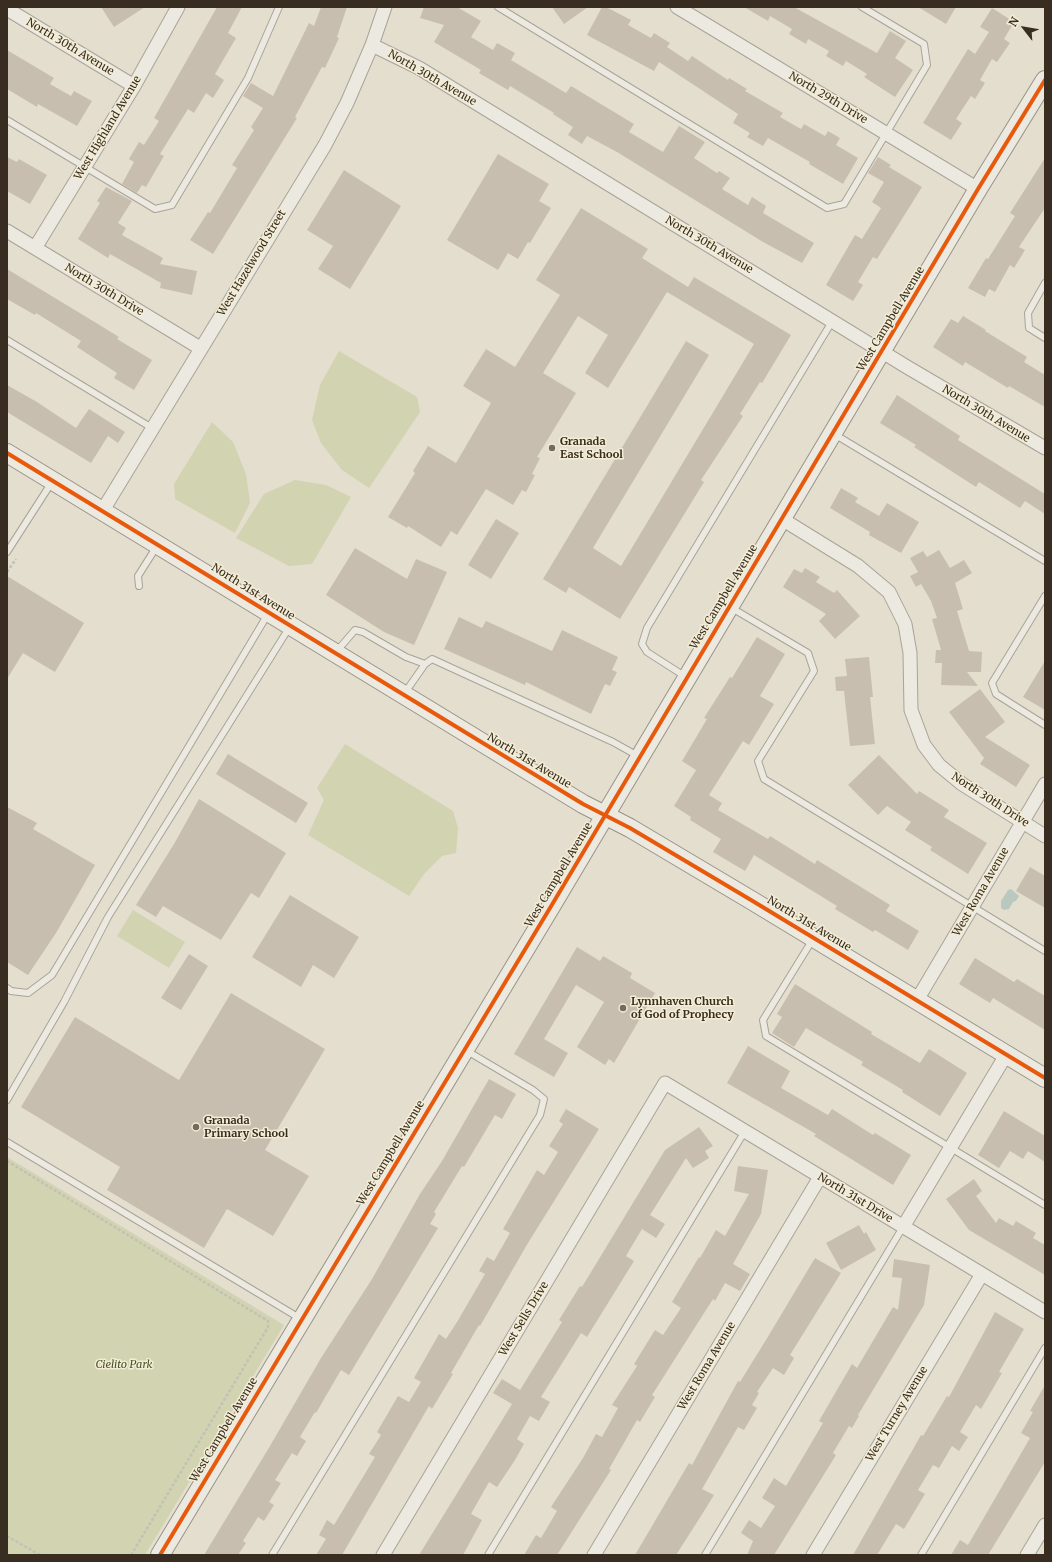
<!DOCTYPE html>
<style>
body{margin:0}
#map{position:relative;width:1052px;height:1562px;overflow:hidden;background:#e4dece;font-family:Merriweather,serif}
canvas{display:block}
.frame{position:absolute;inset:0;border:8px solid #382d20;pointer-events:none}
.north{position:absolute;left:1004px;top:8px;width:40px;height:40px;-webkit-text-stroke:3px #f4edd6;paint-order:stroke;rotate:301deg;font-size:11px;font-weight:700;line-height:16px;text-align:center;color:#382d20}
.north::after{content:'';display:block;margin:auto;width:14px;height:18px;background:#382d20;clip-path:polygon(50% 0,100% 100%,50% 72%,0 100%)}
</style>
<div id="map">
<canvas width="1052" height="1562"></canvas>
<div class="frame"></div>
<div class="north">N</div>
</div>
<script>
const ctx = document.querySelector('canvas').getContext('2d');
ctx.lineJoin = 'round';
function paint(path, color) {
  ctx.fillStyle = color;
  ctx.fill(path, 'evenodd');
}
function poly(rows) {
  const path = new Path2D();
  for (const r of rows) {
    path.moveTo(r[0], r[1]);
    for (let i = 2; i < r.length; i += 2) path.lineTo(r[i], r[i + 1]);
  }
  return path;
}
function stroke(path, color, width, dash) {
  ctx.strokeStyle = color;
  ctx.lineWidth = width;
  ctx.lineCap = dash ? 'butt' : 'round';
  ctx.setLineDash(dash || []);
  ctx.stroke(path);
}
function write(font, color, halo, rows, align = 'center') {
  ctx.font = font + ' Merriweather,serif';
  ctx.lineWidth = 3;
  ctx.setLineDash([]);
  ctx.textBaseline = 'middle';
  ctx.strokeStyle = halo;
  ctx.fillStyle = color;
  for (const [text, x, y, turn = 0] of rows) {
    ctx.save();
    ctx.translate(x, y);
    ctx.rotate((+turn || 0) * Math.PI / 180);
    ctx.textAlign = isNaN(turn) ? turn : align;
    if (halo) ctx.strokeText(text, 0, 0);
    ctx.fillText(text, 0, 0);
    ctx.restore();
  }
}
paint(poly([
 [339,351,417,397,420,412,369,488,342,470,321,443,312,420,320,385],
 [212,422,233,442,246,474,250,503,235,533,175,499,174,484],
 [295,480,326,485,351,497,312,564,289,566,236,538,264,494],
 [345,744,453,811,458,828,456,853,442,856,424,874,409,896,308,835,324,800,317,788],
 [133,910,185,942,169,968,117,936],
 [7,1157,284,1325,145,1555,7,1555]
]), '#d1d3b1');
paint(poly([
 [1011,889,1019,896,1016,901,1013,902,1009,909,1004,910,1001,908,1001,901,1008,890]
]), '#b9c9c0');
paint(poly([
 [101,7,145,7,114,27],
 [217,7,242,7,228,33,236,38,215,74,224,80,213,98,206,93,194,113,188,109,160,154,164,156,146,187,142,185,137,193,122,184,134,162,129,159,139,142,144,145,159,121,154,118],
 [321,7,347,7,337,37,339,38,325,68,322,67,295,117,297,118,213,254,190,240,208,212,210,213,237,168,232,165,254,130,251,127,263,108,243,96,251,83,273,96,309,23,314,26],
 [424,7,457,7,481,21,471,37,493,50,497,43,515,53,511,60,566,93,571,86,634,124,629,132,663,152,679,126,705,142,694,158,717,173,719,171,730,178,722,189,748,205,752,197,766,206,763,213,814,243,802,263,763,242,617,152,587,136,582,144,568,135,573,127,553,114,554,113,510,86,508,90,479,73,481,70,434,42,444,25,420,18],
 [552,7,588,7,564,24],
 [602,7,606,7,631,20,628,25,651,38,654,33,670,43,667,47,688,61,692,56,728,80,729,78,747,89,745,91,783,113,780,117,801,129,804,124,825,136,828,131,840,138,836,145,858,158,843,184,809,164,810,162,768,138,763,146,747,137,750,133,733,123,738,114,659,62,654,71,587,35],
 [744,7,794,7,877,53,890,31,906,41,895,58,913,70,895,97,864,77,867,74,846,61,843,66,826,56,829,51,808,39,806,44,789,34,792,29,770,16,768,21],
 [918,7,956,7,946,24],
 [992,8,1014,22,1004,39,1010,43,997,62,992,59,980,80,985,83,975,99,971,96,956,119,962,123,951,140,923,123,968,49,975,54,989,32,980,27],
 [7,50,54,78,50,84,71,96,74,91,92,101,77,126,38,104,37,107,7,89],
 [498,154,549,184,539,201,551,208,530,243,528,242,518,259,508,253,498,270,447,240],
 [7,157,17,162,19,159,47,175,30,204,7,191],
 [878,157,891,165,889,167,922,187,877,259,873,257,858,282,863,285,853,301,826,285,855,235,862,239,881,208,872,202,884,182,868,173],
 [1045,158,1045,208,1019,247,1025,250,1014,268,1010,265,995,292,989,289,985,297,968,288,986,258,988,259,1015,216,1010,213],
 [344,170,401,206,350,289,318,269,333,246,307,230],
 [106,187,132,201,118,223,126,228,122,235,163,258,160,264,197,271,192,295,160,288,161,283,110,254,108,258,78,239,100,203,97,201],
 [581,208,648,249,642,258,688,287,694,277,791,335,762,383,760,382,740,414,743,416,701,480,704,482,620,619,569,587,566,593,543,579,686,341,709,355,593,548,621,566,754,344,667,292,608,388,585,373,608,335,578,316,543,373,576,393,537,457,540,458,532,474,535,475,526,492,522,490,513,505,486,489,457,535,451,531,441,547,408,526,407,528,388,517,415,473,413,471,428,446,456,463,491,403,463,386,486,349,515,367,560,295,536,280],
 [7,269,93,321,119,337,117,339,152,360,134,390,114,378,117,373,77,347,81,341,36,313,35,315,7,299],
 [963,316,986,330,985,331,1027,357,1024,362,1045,375,1045,407,1009,386,1008,388,965,362,963,366,933,347,951,319,958,323],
 [7,385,37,402,76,428,89,409,125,432,118,443,108,436,91,463,7,412],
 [897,395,960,436,958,440,1045,494,1045,514,1025,501,1020,508,979,482,976,487,914,447,916,445,880,423],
 [841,488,858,498,855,502,879,516,887,503,919,522,901,553,869,535,870,532,830,508],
 [496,519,519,533,491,579,468,565],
 [355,548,407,579,416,559,447,572,414,645,384,632,326,595],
 [939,550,950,568,964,560,972,573,955,583,963,609,957,611,969,651,982,652,981,672,967,672,978,686,941,685,942,663,935,663,936,650,941,650,932,619,937,618,931,601,921,584,916,587,910,576,918,572,910,558,923,551,927,557],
 [805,568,820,577,816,582,834,593,837,590,860,616,835,639,819,621,826,614,783,587,794,569,802,573],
 [7,576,84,623,55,672,23,653,7,679],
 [459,617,482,628,486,621,552,651,562,630,618,657,612,670,617,672,610,686,605,684,591,714,526,682,525,685,444,649],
 [757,637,785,654,760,696,774,704,749,745,743,741,709,795,722,803,718,810,768,839,770,836,815,864,817,860,890,905,886,911,919,931,908,950,875,930,873,932,835,909,837,906,754,855,745,871,713,852,721,839,690,820,691,817,674,806,696,770,682,761,707,719,704,718,730,677,732,678],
 [869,657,873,697,870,697,875,744,850,746,844,691,836,691,835,677,847,676,845,659],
 [1045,661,1045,710,1023,697],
 [980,689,1005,722,985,737,1030,765,1016,787,980,764,984,758,949,712],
 [228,754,308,803,296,823,216,774],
 [879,755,917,794,919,791,949,810,944,817,987,843,968,874,930,850,932,847,905,830,911,822,887,806,878,815,848,785],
 [199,799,286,853,259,898,251,893,221,940,163,906,156,917,136,905,174,844],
 [7,807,37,823,33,829,95,865,56,933,28,975,7,962],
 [1030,867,1045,876,1045,908,1016,891],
 [290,895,359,937,334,978,313,965,301,987,252,957],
 [577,947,600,961,603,956,632,973,630,978,655,993,614,1063,609,1059,605,1065,577,1047,604,1002,576,985,544,1039,568,1053,554,1077,514,1054],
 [189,954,208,966,181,1010,161,998],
 [975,958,1014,982,1017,979,1045,996,1045,1030,993,998,990,1003,959,984],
 [795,984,872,1032,871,1034,920,1063,929,1049,967,1073,940,1116,902,1092,903,1090,861,1065,863,1062,806,1028,794,1047,772,1033,782,1017,777,1014],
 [231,993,325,1049,265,1150,309,1176,273,1236,227,1209,204,1248,107,1190,120,1167,21,1107,75,1017,179,1080],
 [748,1046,790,1071,781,1088,828,1115,832,1109,873,1135,875,1133,911,1155,893,1185,814,1136,816,1134,727,1083],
 [489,1079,516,1094,502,1119,495,1115,464,1167,462,1166,434,1212,436,1214,430,1224,438,1228,349,1375,341,1370,316,1413,315,1412,300,1437,306,1441,297,1456,292,1453,275,1480,281,1483,269,1502,274,1505,264,1521,258,1517,243,1541,246,1543,238,1555,204,1555,270,1446,321,1358,372,1279,420,1194,442,1161],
 [566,1109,599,1129,528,1243,480,1326,479,1325,451,1373,453,1374,432,1409,429,1406,342,1555,316,1555,326,1539,319,1535,327,1520,334,1525,375,1457,369,1454,381,1435,377,1432,398,1396,409,1402,421,1382,414,1378,439,1334,446,1339,457,1322,485,1274,479,1271,487,1257,494,1261,510,1233,503,1229,526,1189,537,1170,544,1175,558,1152,549,1146,563,1124,559,1121],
 [1004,1111,1045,1136,1045,1162,1028,1151,1023,1159,1010,1151,999,1168,978,1155],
 [699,1127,713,1146,705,1151,709,1158,693,1168,686,1158,650,1215,665,1224,656,1238,642,1229,626,1256,634,1261,587,1337,581,1333,541,1397,550,1402,539,1421,530,1416,517,1439,524,1444,515,1460,497,1487,489,1482,471,1514,482,1520,463,1555,419,1555,512,1404,493,1393,502,1379,520,1390,562,1322,559,1320,580,1286,582,1287,665,1150],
 [738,1166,768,1170,761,1214,733,1264,750,1274,740,1291,725,1283,715,1301,713,1299,652,1395,655,1397,640,1422,637,1420,609,1469,611,1470,557,1555,524,1555,536,1535,541,1538,557,1511,551,1507,583,1458,596,1434,602,1437,618,1408,612,1405,637,1366,634,1364,655,1330,663,1335,681,1308,672,1302,699,1257,700,1258,716,1230,725,1236,749,1194,734,1191],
 [974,1179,982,1191,976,1196,996,1223,999,1218,1013,1226,1016,1221,1036,1233,1033,1238,1045,1245,1045,1275,969,1230,946,1199],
 [859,1225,864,1234,866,1232,876,1250,841,1270,826,1243],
 [815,1258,841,1273,790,1355,794,1358,784,1375,773,1368,757,1392,759,1393,752,1405,757,1408,744,1430,738,1427,702,1489,714,1495,701,1516,676,1555,635,1555,689,1463,692,1465,738,1381,740,1382,769,1335],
 [894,1259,930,1265,924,1305,858,1415,859,1416,852,1428,849,1426,833,1453,836,1455,774,1555,747,1555,753,1541,741,1533,749,1520,761,1528,775,1506,762,1498,774,1478,786,1486,823,1423,819,1421,852,1364,857,1368,893,1307,898,1310,902,1278,892,1277],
 [995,1312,1024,1329,999,1372,1002,1373,981,1409,976,1405,960,1432,968,1437,959,1451,952,1446,939,1468,933,1465,918,1490,925,1494,904,1529,896,1524,877,1555,853,1555,921,1435,923,1436,947,1396,949,1397],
 [1045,1385,1045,1462,988,1555,951,1555,960,1540,968,1545,1030,1438,1021,1433,1033,1412,1030,1411]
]), '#c8beaf');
const lane = poly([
 [498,7,827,208,844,204,927,65,924,44,862,7],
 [7,120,155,209,172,205,248,78,279,7],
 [1045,283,1028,313,1029,328,1045,338],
 [7,340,152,428],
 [834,434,1045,561],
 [7,552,52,482],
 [139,586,138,576,157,546],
 [1045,596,992,683,996,694,1045,725],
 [730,607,808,653,814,671,758,761,764,779,1045,951],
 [336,652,355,630,363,632,406,657,425,664],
 [686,677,647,652,642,644,647,628,833,320],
 [404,694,425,664,432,659,613,742,638,756],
 [813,939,763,1020,766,1036,1045,1205],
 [7,988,11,991,28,993,52,975,268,614],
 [7,1100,64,1002,108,917,289,628],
 [7,1142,301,1319],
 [272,1555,540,1115,544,1099,533,1090,467,1051],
 [488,1555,745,1131],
 [705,1555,903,1227],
 [921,1555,1045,1348]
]);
const street = poly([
 [677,7,978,189],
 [7,9,134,86],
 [372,45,419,68,907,367,1045,448],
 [7,231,200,348],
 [35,248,134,86,178,7],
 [103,510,325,145,347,103,372,45,385,7],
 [782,519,858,566,889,592,905,624,910,653,911,710,924,745,939,765,962,784,1045,836],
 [917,1000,1045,784],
 [903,1227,1006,1055],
 [383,1555,665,1083,1045,1312],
 [594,1555,820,1177],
 [813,1555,982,1274],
 [1027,1555,1045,1525]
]);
const secondary = poly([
 [7,453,583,804,630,828,751,900,1045,1078],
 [160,1555,550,908,978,189,1045,80]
]);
stroke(lane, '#a9a398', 8);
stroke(street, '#a9a398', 15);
stroke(secondary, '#999387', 20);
stroke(poly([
 [7,572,16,559],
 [7,1161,268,1321,268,1327,131,1555],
 [7,1536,40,1555]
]), '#c5c0b6', 2.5, [3, 2]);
stroke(lane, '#ece9e0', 6);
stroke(street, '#ece9e0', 13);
stroke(secondary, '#ece9e0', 18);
stroke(poly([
 [7,453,583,804,630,828,751,900,1045,1078],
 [160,1555,550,908,978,189,1045,80]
]), '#e8590c', 4);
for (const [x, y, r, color] of [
 [552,448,4,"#746b5d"],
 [623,1008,4,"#746b5d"],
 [196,1127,4,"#746b5d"]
]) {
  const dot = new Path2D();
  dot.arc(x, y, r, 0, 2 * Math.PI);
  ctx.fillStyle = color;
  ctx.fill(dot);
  stroke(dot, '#f4edd6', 1.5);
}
write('11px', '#382d20', '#f4edd6', [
 ["North 30th Avenue",70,47,31],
 ["North 30th Avenue",432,78,30],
 ["North 29th Drive",828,98,31],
 ["West Highland Avenue",108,128,-59],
 ["North 30th Avenue",709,245,31],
 ["West Hazelwood Street",252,263,-59],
 ["North 30th Drive",104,290,31],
 ["West Campbell Avenue",891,319,-59],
 ["North 30th Avenue",986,414,31],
 ["North 31st Avenue",253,592,32],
 ["West Campbell Avenue",724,597,-59],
 ["North 31st Avenue",529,761,31],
 ["North 30th Drive",990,800,33],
 ["West Campbell Avenue",559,875,-59],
 ["West Roma Avenue",981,892,-60],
 ["North 31st Avenue",809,924,31],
 ["West Campbell Avenue",391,1153,-59],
 ["North 31st Drive",855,1198,31],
 ["West Sells Drive",524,1319,-59],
 ["West Roma Avenue",707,1366,-59],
 ["West Turney Avenue",897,1414,-59],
 ["West Campbell Avenue",224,1430,-59]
]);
write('bold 11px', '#382d20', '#f4edd6', [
 ["Granada",560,442],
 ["East School",560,455],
 ["Lynnhaven Church",631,1002],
 ["of God of Prophecy",631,1015],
 ["Granada",204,1121],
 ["Primary School",204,1134]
], 'left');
write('italic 11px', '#465427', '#f4edd6', [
 ["Cielito Park",124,1365]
]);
</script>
